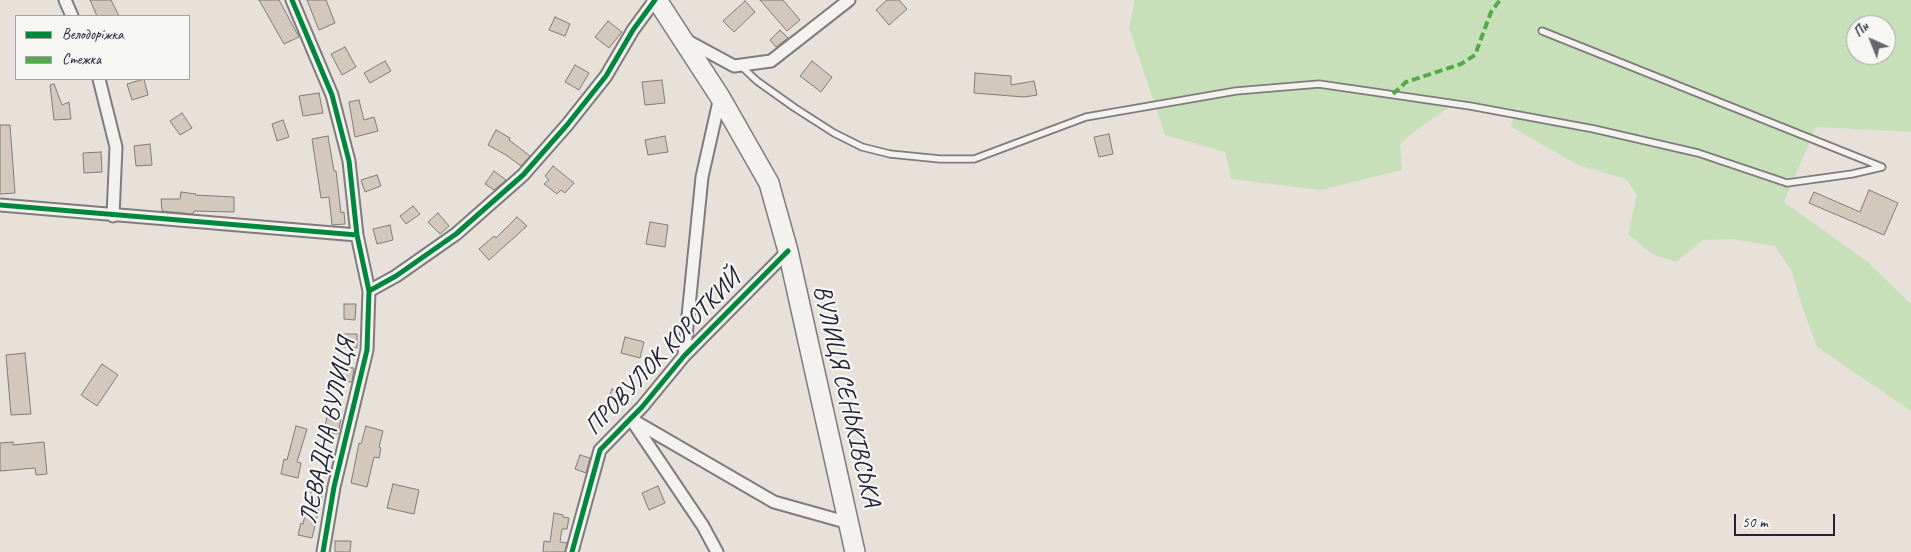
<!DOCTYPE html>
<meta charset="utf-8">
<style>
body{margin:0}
#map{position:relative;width:1911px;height:552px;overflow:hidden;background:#e7e1d9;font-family:Caveat,sans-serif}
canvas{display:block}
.legend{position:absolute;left:15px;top:15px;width:175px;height:65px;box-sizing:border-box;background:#f6f6f2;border:1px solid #a1a1a9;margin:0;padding:6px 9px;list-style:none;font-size:15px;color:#22223b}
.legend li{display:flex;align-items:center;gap:10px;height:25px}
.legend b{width:25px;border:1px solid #a1a1a9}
.north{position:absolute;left:1846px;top:15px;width:50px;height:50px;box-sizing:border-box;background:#f6f6f2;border:1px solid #a1a1a9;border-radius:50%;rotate:316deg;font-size:14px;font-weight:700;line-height:20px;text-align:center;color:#22223b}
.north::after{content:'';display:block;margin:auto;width:18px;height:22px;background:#676572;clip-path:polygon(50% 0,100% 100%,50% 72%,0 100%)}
.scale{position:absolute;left:1734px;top:514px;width:101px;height:22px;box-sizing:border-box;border:2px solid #22223b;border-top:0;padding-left:6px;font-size:15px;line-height:18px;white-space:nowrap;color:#22223b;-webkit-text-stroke:4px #f6f6f2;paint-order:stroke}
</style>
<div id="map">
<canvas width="1911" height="552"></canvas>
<ul class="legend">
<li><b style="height:6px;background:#00873e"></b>Велодоріжка</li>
<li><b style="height:6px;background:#53aa46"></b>Стежка</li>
</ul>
<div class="north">Пн</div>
<div class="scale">50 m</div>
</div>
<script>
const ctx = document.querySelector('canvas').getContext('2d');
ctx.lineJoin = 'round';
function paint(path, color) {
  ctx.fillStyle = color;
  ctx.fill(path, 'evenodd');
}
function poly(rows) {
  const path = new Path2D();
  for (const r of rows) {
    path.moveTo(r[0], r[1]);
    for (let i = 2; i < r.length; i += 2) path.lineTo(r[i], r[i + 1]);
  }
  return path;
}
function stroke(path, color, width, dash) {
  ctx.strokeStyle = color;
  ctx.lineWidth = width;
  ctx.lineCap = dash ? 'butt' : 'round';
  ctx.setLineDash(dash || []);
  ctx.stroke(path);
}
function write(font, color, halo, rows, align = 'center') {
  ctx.font = font + ' Caveat,sans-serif';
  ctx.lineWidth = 4.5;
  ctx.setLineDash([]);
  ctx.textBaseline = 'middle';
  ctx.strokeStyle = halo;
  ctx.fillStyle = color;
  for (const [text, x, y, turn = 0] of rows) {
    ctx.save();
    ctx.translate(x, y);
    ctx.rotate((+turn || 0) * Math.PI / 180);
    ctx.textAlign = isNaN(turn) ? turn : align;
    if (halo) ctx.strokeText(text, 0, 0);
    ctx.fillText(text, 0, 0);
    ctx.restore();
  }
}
paint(poly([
 [1135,0,1911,0,1911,132,1816,127,1784,202,1868,262,1911,304,1911,411,1817,347,1800,300,1792,272,1775,246,1733,239,1703,240,1676,262,1652,254,1628,234,1637,195,1626,179,1578,165,1510,126,1522,103,1514,114,1455,104,1420,127,1400,144,1402,170,1320,190,1231,179,1225,152,1165,135,1129,28],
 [1856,25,1886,25,1886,55,1856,55]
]), '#c8e0b9');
const building = poly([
 [90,0,111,0,119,16,97,16,90,0],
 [259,0,279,0,299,37,284,44,259,0],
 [307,0,326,0,335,23,319,30,307,0],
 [760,0,783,0,800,20,787,31,760,0],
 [887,0,899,0,907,9,889,25,876,10,887,0],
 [745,1,755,12,734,32,723,21,745,1],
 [555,17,570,24,565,36,549,30,555,17],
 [608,21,622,32,609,48,595,37,608,21],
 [780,30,788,38,776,47,770,40,780,30],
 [345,47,356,67,342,75,331,54,345,47],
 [385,61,391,71,370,83,364,73,385,61],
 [812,61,832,77,821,92,800,76,812,61],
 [575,65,589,73,579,90,565,82,575,65],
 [975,73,1011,76,1011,85,1034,81,1037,95,1024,97,974,93,975,73],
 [144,79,148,95,132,100,127,84,144,79],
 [662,80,665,103,645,105,642,82,662,80],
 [54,84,62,105,69,102,71,119,54,120,50,85,54,84],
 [319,93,323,113,303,116,299,96,319,93],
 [359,100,364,120,374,117,378,131,355,137,349,102,359,100],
 [182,113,192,128,180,135,170,121,182,113],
 [283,120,289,137,277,141,272,124,283,120],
 [0,125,10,125,15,193,0,194,0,125],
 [496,130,510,138,509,140,530,156,521,166,506,155,488,145,496,130],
 [1109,134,1113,154,1099,157,1094,137,1109,134],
 [328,136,334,171,336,171,341,213,344,212,345,224,332,225,329,197,321,198,312,139,328,136],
 [665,136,668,152,648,155,645,140,665,136],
 [150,144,152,165,136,166,134,146,150,144],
 [101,152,102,172,84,173,83,153,101,152],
 [553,166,574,183,565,193,561,190,557,194,544,184,549,180,545,176,553,166],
 [494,171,506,180,494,190,485,184,494,171],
 [377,175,381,186,365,192,361,180,377,175],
 [1869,190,1898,203,1884,235,1809,203,1814,192,1860,212,1869,190],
 [181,192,196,194,195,195,234,197,234,212,194,211,193,214,162,211,161,199,180,199,181,192],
 [413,206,420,214,406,224,400,216,413,206],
 [438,213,449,226,440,234,428,222,438,213],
 [517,217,527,226,489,260,479,249,494,236,496,238,517,217],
 [650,222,668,225,665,247,646,244,650,222],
 [390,225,393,240,377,244,373,229,390,225],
 [344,304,356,304,355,320,344,319,344,304],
 [344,334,357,334,357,348,343,347,344,334],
 [625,337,644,342,640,358,621,353,625,337],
 [25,353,31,414,11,415,6,355,25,353],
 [102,364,118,375,97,406,81,395,102,364],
 [337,367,354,368,352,382,336,381,337,367],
 [612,389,627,395,623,406,608,399,612,389],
 [327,417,341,419,338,434,324,431,327,417],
 [296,426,307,429,297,462,301,463,298,478,281,474,284,459,287,460,296,426],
 [366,426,383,431,379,447,381,448,379,458,374,457,367,487,351,483,359,443,361,444,366,426],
 [13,442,13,445,44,442,47,474,36,475,35,468,0,471,0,443,13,442],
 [580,455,590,458,586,473,575,469,580,455],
 [393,484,419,490,414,514,387,508,393,484],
 [658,486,665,503,649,510,642,493,658,486],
 [311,492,322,495,312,538,298,535,301,523,303,524,311,492],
 [554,513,563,515,563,517,569,518,567,529,562,529,560,542,567,543,565,552,543,552,544,541,550,542,554,513],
 [335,541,351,541,350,552,335,552,335,541]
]);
paint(building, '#d2c8bc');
stroke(building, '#7f7c7e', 1);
const lane = poly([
 [741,66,757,81,795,108,834,133,862,147,890,154,940,159,974,159,1086,117,1236,91,1319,84,1470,106,1594,129,1698,153,1787,183,1852,174,1882,167,1542,31]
]);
const street = poly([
 [65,0,72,16],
 [292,0,332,95,349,161,357,235,369,291,367,350,334,487,323,552],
 [686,40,734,66,771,61,849,0],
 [99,79,116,147,113,216],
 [0,205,357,235],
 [369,291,396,276,456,234,523,175,567,125,606,76,633,30,655,0],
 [684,356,702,177,720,97],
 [631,419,774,502,849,523],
 [633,422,703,526,717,552],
 [572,552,600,450,642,407,684,356,788,251]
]);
const primary = poly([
 [657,0,720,97,769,183,788,251,855,552]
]);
stroke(lane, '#7f7c7e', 9);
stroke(street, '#7f7c7e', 15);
stroke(primary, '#7f7c7e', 22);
stroke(lane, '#f3f2ef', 5.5);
stroke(street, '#f3f2ef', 11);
stroke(primary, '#f3f2ef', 19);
stroke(poly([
 [1393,94,1406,82,1461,64,1475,55,1491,12,1500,0]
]), '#53aa46', 4, [8, 4]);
stroke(poly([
 [292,0,332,95,349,161,357,235,369,291,367,350,334,487,323,552],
 [0,205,357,235],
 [369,291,396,276,456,234,523,175,567,125,606,76,633,30,655,0],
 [572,552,600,450,642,407,684,356,788,251]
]), '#00873e', 5);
write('25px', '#22223b', '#f6f6f2', [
 ["ПРОВУЛОК КОРОТКИЙ",663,353,-47],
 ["ВУЛИЦЯ СЕНЬКIВСЬКА",846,396,77],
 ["ЛЕВАДНА ВУЛИЦЯ",328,431,-78]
]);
</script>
